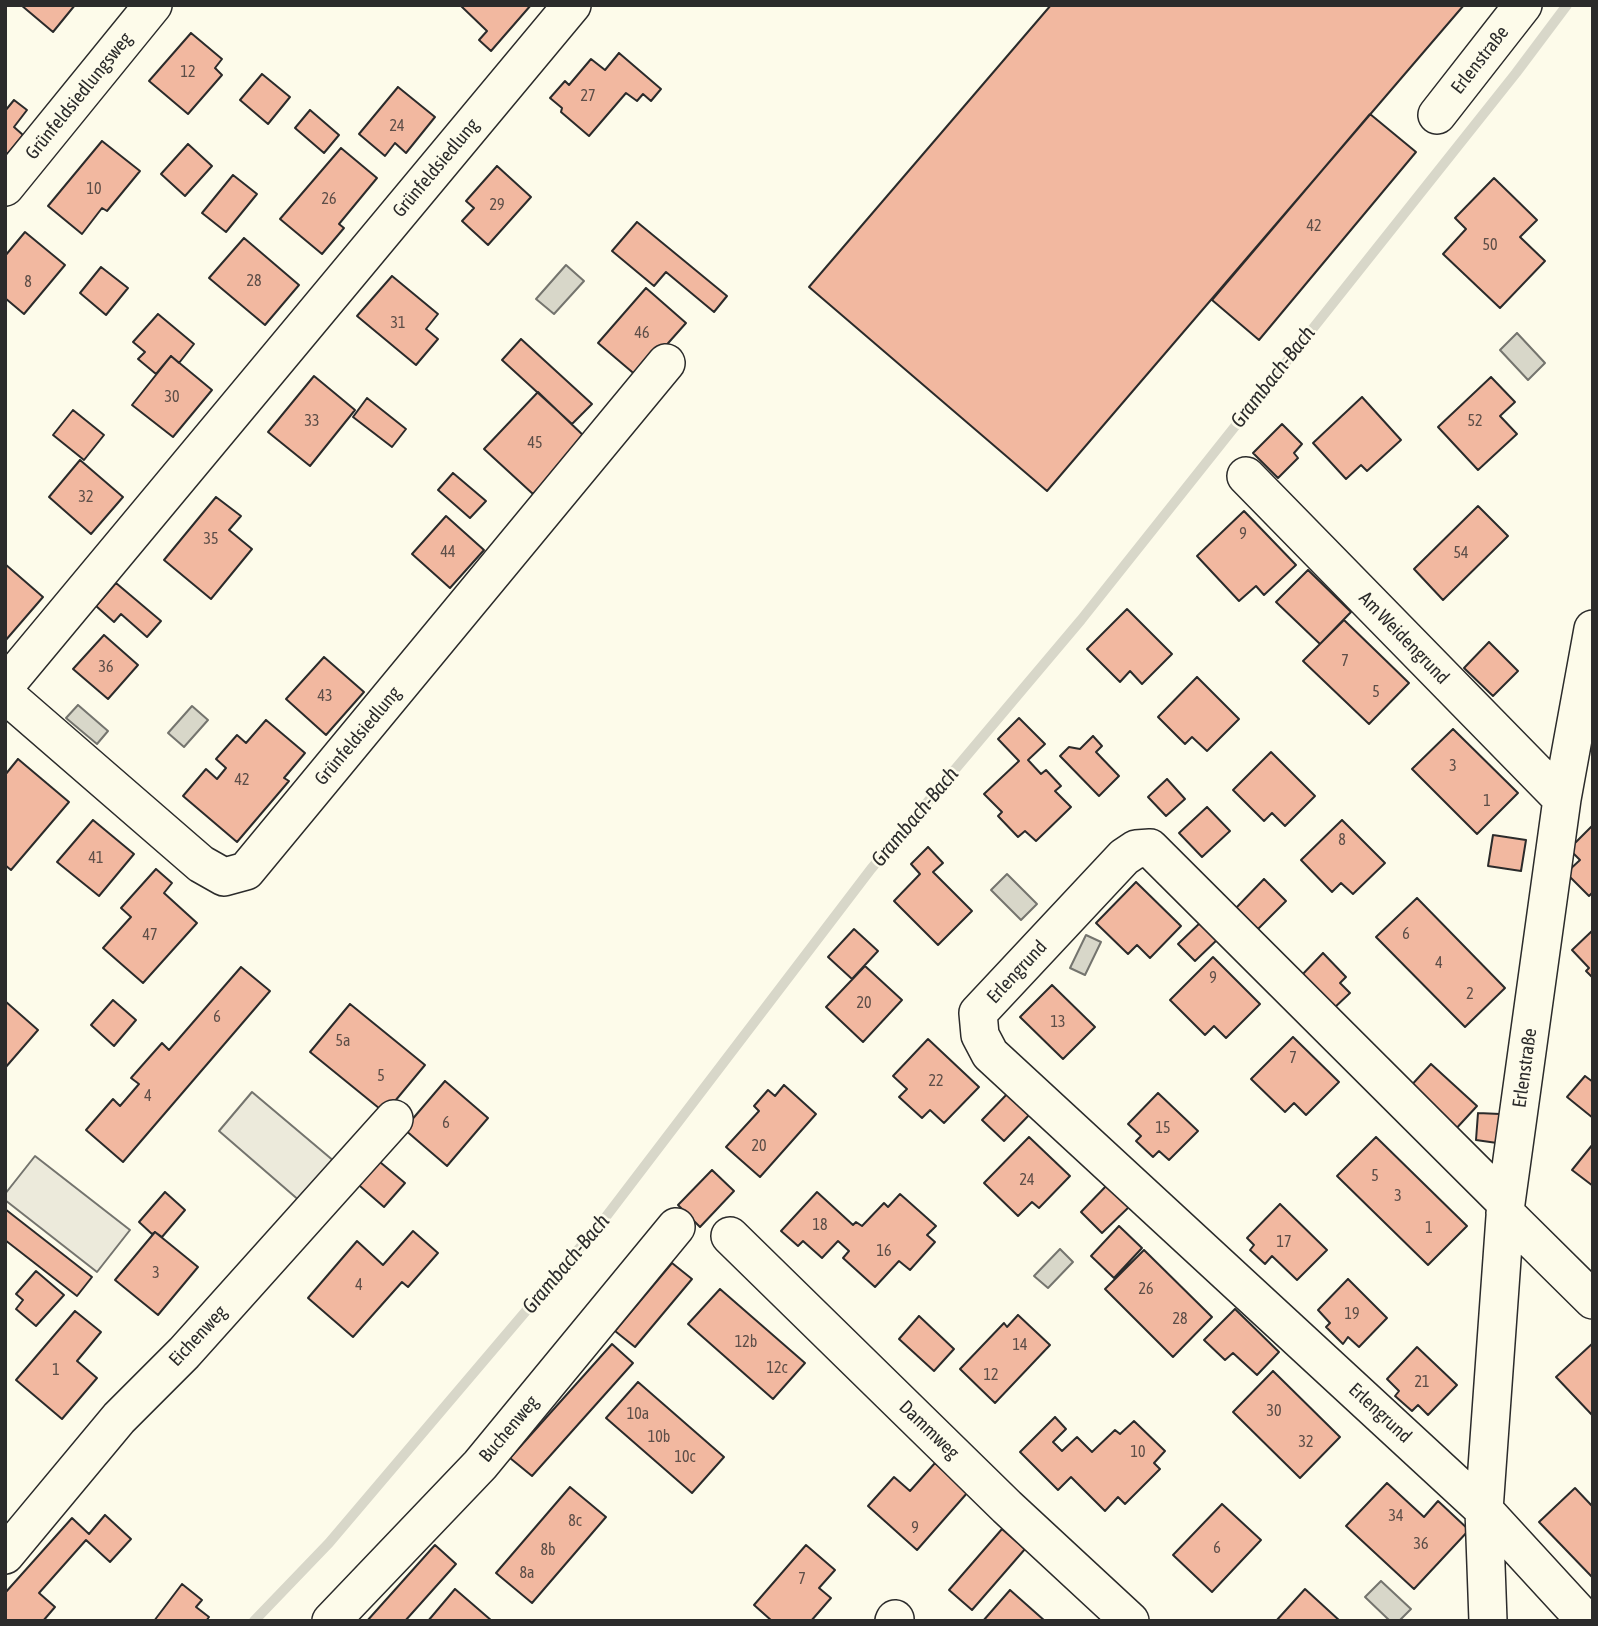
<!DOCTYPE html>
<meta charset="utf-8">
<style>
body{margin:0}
#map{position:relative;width:1598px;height:1626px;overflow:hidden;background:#fdfbea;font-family:"Asap Condensed",sans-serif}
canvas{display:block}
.frame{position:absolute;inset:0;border:7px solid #2b2b2b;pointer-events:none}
</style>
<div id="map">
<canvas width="1598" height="1626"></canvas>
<div class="frame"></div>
</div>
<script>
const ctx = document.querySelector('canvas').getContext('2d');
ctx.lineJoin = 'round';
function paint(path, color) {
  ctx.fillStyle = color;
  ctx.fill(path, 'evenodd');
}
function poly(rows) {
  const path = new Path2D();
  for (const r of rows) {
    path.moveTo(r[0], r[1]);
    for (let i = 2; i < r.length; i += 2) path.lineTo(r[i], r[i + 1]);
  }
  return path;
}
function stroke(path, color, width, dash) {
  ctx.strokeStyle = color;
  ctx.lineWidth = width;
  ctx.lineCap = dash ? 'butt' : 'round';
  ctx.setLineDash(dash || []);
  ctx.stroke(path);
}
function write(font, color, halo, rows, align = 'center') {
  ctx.font = font + ' "Asap Condensed",sans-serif';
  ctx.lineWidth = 5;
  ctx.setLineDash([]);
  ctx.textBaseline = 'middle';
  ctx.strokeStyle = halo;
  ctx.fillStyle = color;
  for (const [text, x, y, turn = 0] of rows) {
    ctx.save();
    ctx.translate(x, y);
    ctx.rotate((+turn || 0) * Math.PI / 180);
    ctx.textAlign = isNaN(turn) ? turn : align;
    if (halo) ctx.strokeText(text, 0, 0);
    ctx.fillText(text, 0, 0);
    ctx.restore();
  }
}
const parking = poly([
 [252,1092,335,1162,301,1202,219,1131,252,1092],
 [35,1156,130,1230,97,1272,5,1200,5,1194,35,1156]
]);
paint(parking, '#eceadb');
stroke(parking, '#74746e', 2);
const water = poly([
 [566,265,584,281,554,314,536,299,566,265],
 [1517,333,1545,363,1528,380,1500,350,1517,333],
 [78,705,108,731,97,744,66,718,78,705],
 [192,706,208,720,184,747,168,733,192,706],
 [1007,874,1037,904,1021,920,991,890,1007,874],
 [1086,935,1101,942,1085,975,1070,968,1086,935],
 [1060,1249,1073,1262,1048,1288,1034,1276,1060,1249],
 [1381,1581,1411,1609,1399,1621,1390,1621,1365,1597,1381,1581]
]);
paint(water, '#d8d7c9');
stroke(water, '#74746e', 2);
stroke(poly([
 [254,1621,329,1543,605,1218,871,869,1081,620,1516,73,1567,5]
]), '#d8d7c9', 10);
const building = poly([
 [21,5,75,5,53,32,21,5],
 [460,5,531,5,491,51,479,40,487,31,460,5],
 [1051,5,1464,5,1047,491,809,287,1051,5],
 [191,33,222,59,215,68,222,75,188,114,149,81,191,33],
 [619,53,661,89,651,101,643,94,637,101,626,93,589,136,561,112,562,108,550,98,565,81,569,85,591,59,605,70,619,53],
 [262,74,290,97,268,124,240,100,262,74],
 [398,87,435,117,406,153,395,143,385,156,359,134,398,87],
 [14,100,27,110,14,127,23,135,5,157,5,111,14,100],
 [310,110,339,135,324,153,295,128,310,110],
 [1370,114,1416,152,1259,340,1212,300,1370,114],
 [102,141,140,171,107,211,102,208,82,234,48,206,102,141],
 [188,144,212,166,185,196,161,174,188,144],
 [341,148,377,178,339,224,344,228,322,254,280,219,341,148],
 [497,166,531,197,488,245,462,221,474,208,466,201,497,166],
 [233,175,257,194,226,232,202,213,233,175],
 [1494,178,1537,220,1520,237,1545,261,1500,308,1443,254,1466,229,1455,218,1494,178],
 [637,222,727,296,714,312,666,272,654,286,612,251,637,222],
 [25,232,65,265,24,314,5,298,5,256,25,232],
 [244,238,299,285,265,325,209,278,244,238],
 [101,267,128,288,106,315,80,293,101,267],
 [392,276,438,314,426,329,438,339,416,365,357,316,392,276],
 [646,288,686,323,638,377,598,343,646,288],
 [158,314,194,344,179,363,171,356,156,374,138,359,145,352,133,342,158,314],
 [521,339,592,404,572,424,502,360,521,339],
 [171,356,212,390,173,437,132,405,171,356],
 [314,376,355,410,310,466,268,432,314,376],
 [1491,377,1515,402,1500,416,1517,434,1478,470,1438,427,1491,377],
 [538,392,586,438,533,494,484,449,538,392],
 [1362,397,1401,440,1367,471,1361,465,1346,479,1313,443,1362,397],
 [367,398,406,429,392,447,353,417,367,398],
 [73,410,104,435,84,460,53,435,73,410],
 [1282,424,1302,444,1294,453,1298,458,1278,478,1253,453,1282,424],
 [80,460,123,497,91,534,49,497,80,460],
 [453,473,486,501,470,518,438,490,453,473],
 [216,497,241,516,229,530,252,549,211,599,164,560,216,497],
 [1478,506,1508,536,1443,600,1414,569,1478,506],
 [1244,511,1296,565,1264,595,1256,586,1239,601,1197,556,1244,511],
 [446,516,484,550,450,588,412,554,446,516],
 [5,564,43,597,5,641,5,564],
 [1308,570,1351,612,1320,644,1276,602,1308,570],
 [116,583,161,621,147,637,121,614,114,622,96,606,116,583],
 [1127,609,1172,654,1142,684,1130,671,1120,682,1087,649,1127,609],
 [1344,620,1409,683,1369,724,1303,661,1344,620],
 [104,635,138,665,108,699,73,669,104,635],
 [1489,642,1518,671,1493,696,1464,668,1489,642],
 [324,657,364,692,326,735,286,699,324,657],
 [1197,677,1239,719,1207,751,1192,737,1185,744,1158,717,1197,677],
 [1019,718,1045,744,1028,760,1041,774,1046,770,1061,786,1055,791,1071,807,1036,841,1025,831,1018,837,998,816,1002,812,984,794,1019,761,998,739,1019,718],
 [266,720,305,753,284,778,289,781,237,842,183,796,206,769,217,779,226,768,216,759,237,735,246,743,266,720],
 [1453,729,1518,793,1477,834,1412,769,1453,729],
 [1093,736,1102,746,1096,752,1119,776,1099,796,1060,756,1069,747,1080,749,1093,736],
 [1271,752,1315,796,1285,826,1272,813,1264,821,1233,790,1271,752],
 [18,759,69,802,11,870,5,865,5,775,18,759],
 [1167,779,1185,799,1166,816,1148,797,1167,779],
 [1207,807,1230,831,1202,857,1179,833,1207,807],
 [93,820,134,854,99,896,57,862,93,820],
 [1342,820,1385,863,1353,894,1341,883,1332,892,1301,860,1342,820],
 [1593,825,1593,892,1589,896,1566,873,1580,860,1569,849,1593,825],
 [1493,835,1526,840,1521,871,1488,866,1493,835],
 [928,847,943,863,933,872,972,911,938,945,894,901,920,874,911,864,928,847],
 [156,869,172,883,164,893,197,923,143,983,103,948,131,917,121,908,156,869],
 [1264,879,1286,901,1258,929,1236,908,1264,879],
 [1136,882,1181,926,1150,958,1137,945,1128,954,1096,923,1136,882],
 [1417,898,1505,988,1465,1027,1376,937,1417,898],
 [1202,921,1219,938,1195,961,1178,944,1202,921],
 [854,929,878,951,852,979,828,957,854,929],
 [1593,930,1593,978,1586,971,1589,968,1572,950,1593,930],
 [1323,953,1346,977,1340,983,1350,993,1333,1009,1300,977,1323,953],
 [1213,957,1260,1004,1226,1038,1214,1026,1205,1035,1170,1000,1213,957],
 [865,966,902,1000,863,1042,826,1007,865,966],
 [241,967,270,991,123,1162,86,1130,113,1099,120,1106,139,1084,131,1078,162,1043,169,1050,241,967],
 [1052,985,1095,1027,1063,1059,1020,1017,1052,985],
 [113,1000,136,1020,114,1046,91,1025,113,1000],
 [5,1001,38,1030,5,1068,5,1001],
 [350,1004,425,1065,385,1113,310,1052,350,1004],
 [1293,1037,1339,1082,1306,1115,1294,1103,1285,1112,1251,1079,1293,1037],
 [928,1039,979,1087,944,1123,930,1110,922,1118,899,1097,907,1089,893,1076,928,1039],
 [1431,1064,1477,1106,1453,1132,1407,1090,1431,1064],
 [1585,1076,1593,1082,1593,1118,1567,1097,1585,1076],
 [445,1081,488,1118,447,1166,404,1129,445,1081],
 [784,1085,816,1114,760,1177,726,1147,759,1111,754,1106,768,1090,775,1096,784,1085],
 [1009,1092,1031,1113,1004,1141,982,1120,1009,1092],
 [1158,1093,1198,1131,1169,1160,1159,1151,1153,1157,1136,1141,1141,1136,1128,1124,1158,1093],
 [1478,1113,1500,1114,1497,1143,1476,1140,1478,1113],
 [1029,1137,1070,1176,1039,1208,1032,1202,1018,1216,984,1183,1029,1137],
 [1376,1137,1467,1226,1428,1265,1337,1176,1376,1137],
 [1593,1144,1593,1186,1572,1170,1593,1144],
 [374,1157,405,1183,384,1207,353,1180,374,1157],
 [712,1170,734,1191,700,1227,678,1205,712,1170],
 [1108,1184,1130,1206,1102,1233,1081,1212,1108,1184],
 [165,1192,185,1210,162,1237,155,1232,152,1234,139,1222,165,1192],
 [817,1192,853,1225,856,1222,862,1226,884,1203,888,1207,900,1194,936,1226,927,1235,935,1242,910,1270,899,1261,875,1287,843,1258,849,1251,838,1241,822,1258,803,1241,798,1246,781,1231,817,1192],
 [1280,1204,1327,1250,1297,1280,1272,1256,1265,1264,1250,1250,1254,1245,1247,1238,1280,1204],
 [5,1209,92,1277,77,1296,5,1240,5,1209],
 [1119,1226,1142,1248,1114,1278,1091,1256,1119,1226],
 [413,1231,438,1253,408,1287,402,1282,353,1337,308,1298,357,1241,383,1265,413,1231],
 [155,1232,198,1267,158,1315,115,1280,155,1232],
 [1144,1250,1212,1317,1173,1357,1105,1289,1144,1250],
 [672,1263,692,1279,635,1347,615,1331,672,1263],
 [36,1271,64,1295,36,1326,16,1309,23,1300,16,1294,36,1271],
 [1348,1279,1387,1318,1359,1347,1348,1337,1343,1344,1326,1327,1330,1323,1318,1310,1348,1279],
 [720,1289,805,1363,773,1399,688,1324,720,1289],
 [1235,1309,1279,1352,1257,1375,1233,1353,1225,1360,1204,1340,1235,1309],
 [75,1311,101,1332,77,1361,97,1378,62,1419,16,1380,75,1311],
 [1018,1315,1050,1345,995,1403,960,1369,1004,1323,1007,1327,1018,1315],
 [919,1316,954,1349,934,1371,899,1339,919,1316],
 [1593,1343,1593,1416,1556,1377,1593,1343],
 [612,1344,633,1363,532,1476,510,1458,612,1344],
 [1417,1347,1457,1385,1428,1415,1418,1405,1412,1411,1395,1396,1399,1391,1387,1379,1417,1347],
 [1273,1371,1340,1437,1300,1478,1233,1412,1273,1371],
 [638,1382,724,1457,692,1493,606,1418,638,1382],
 [1055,1417,1066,1429,1053,1442,1062,1451,1077,1437,1092,1452,1115,1430,1120,1434,1134,1421,1165,1451,1154,1463,1160,1469,1125,1504,1118,1497,1105,1511,1071,1477,1058,1490,1020,1452,1055,1417],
 [935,1463,968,1492,917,1550,868,1506,894,1477,910,1491,935,1463],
 [1387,1483,1424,1517,1438,1501,1469,1530,1414,1589,1346,1526,1387,1483],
 [570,1487,606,1517,532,1603,496,1573,570,1487],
 [1575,1488,1593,1507,1593,1578,1539,1522,1575,1488],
 [1222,1504,1261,1540,1212,1592,1173,1555,1222,1504],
 [105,1515,131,1539,110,1562,86,1540,39,1593,55,1607,43,1621,5,1621,5,1593,72,1518,89,1534,105,1515],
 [1002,1529,1025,1549,972,1610,949,1590,1002,1529],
 [435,1545,456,1564,405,1621,367,1621,435,1545],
 [806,1545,835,1570,819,1588,831,1598,811,1621,772,1621,754,1605,806,1545],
 [182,1584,202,1600,196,1607,209,1617,206,1621,154,1621,182,1584],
 [455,1589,492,1621,428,1621,455,1589],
 [1305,1589,1340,1621,1276,1621,1305,1589],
 [1010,1590,1045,1621,983,1621,1010,1590]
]);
paint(building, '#f2b8a0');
stroke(building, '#2b2b2b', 2);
const minor = poly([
 [1437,115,1523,5],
 [5,187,153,5],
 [1246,476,1562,799],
 [5,686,572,5],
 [5,694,201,864,224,877,246,871,666,363],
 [1506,1203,1150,848,1136,849,1124,857,978,1013,980,1035,990,1054,1484,1510,1586,1621],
 [1505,1213,1593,1300],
 [730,1236,1007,1507,1130,1621],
 [5,1555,119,1418,184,1353,394,1119],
 [331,1621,480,1465,676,1227],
 [894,1621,895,1619],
 [1488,1621,1484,1510,1506,1203,1562,799,1593,629]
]);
stroke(minor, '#2b2b2b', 40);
stroke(minor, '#fdfbea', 37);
write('16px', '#5d4e48', null, [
 ["12",188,72],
 ["27",588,96],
 ["24",397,126],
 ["10",94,189],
 ["26",329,199],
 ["29",497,205],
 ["42",1314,226],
 ["50",1490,245],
 ["28",254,281],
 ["8",28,282],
 ["31",398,323],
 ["46",642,333],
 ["30",172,397],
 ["33",312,421],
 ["52",1475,421],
 ["45",535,443],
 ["32",86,497],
 ["9",1243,534],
 ["35",211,539],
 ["44",448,552],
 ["54",1461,553],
 ["7",1345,661],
 ["36",106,667],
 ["5",1376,692],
 ["43",325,696],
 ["3",1453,766],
 ["42",242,780],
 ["1",1487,801],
 ["8",1342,840],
 ["41",96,858],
 ["6",1406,934],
 ["47",150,935],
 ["4",1439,963],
 ["9",1213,978],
 ["2",1470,994],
 ["20",864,1003],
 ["6",217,1017],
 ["13",1058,1022],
 ["5a",343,1041],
 ["7",1293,1058],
 ["5",381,1076],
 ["22",936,1081],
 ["4",148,1096],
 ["6",446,1123],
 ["15",1163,1128],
 ["20",759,1146],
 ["5",1375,1176],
 ["24",1027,1180],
 ["3",1398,1196],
 ["18",820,1225],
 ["1",1429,1228],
 ["17",1284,1242],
 ["16",884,1251],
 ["3",156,1273],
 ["4",359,1285],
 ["26",1146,1289],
 ["19",1352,1314],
 ["28",1180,1319],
 ["12b",746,1342],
 ["14",1020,1345],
 ["12c",777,1368],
 ["1",56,1370],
 ["12",991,1375],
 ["21",1422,1382],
 ["30",1274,1411],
 ["10a",638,1414],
 ["10b",659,1437],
 ["32",1306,1442],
 ["10",1138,1452],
 ["10c",685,1457],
 ["34",1396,1516],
 ["8c",575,1521],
 ["9",915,1528],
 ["36",1421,1544],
 ["6",1217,1548],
 ["8b",548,1550],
 ["8a",527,1573],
 ["7",802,1579]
]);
write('19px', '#2b2b2b', '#fdfbea', [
 ["Erlenstraße",1480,60,-52],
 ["Grünfeldsiedlungsweg",79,96,-51],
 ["Grünfeldsiedlung",436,168,-50],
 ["Am Weidengrund",1404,638,46],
 ["Grünfeldsiedlung",358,736,-50],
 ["Erlengrund",1017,972,-47],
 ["Erlenstraße",1525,1068,-82],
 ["Eichenweg",198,1336,-47],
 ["Erlengrund",1380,1413,43],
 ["Buchenweg",509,1429,-50],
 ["Dammweg",929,1430,44]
]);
write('italic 21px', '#2b2b2b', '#fdfbea', [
 ["Grambach-Bach",1273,377,-52],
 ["Grambach-Bach",915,817,-50],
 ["Grambach-Bach",566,1264,-50]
]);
</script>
